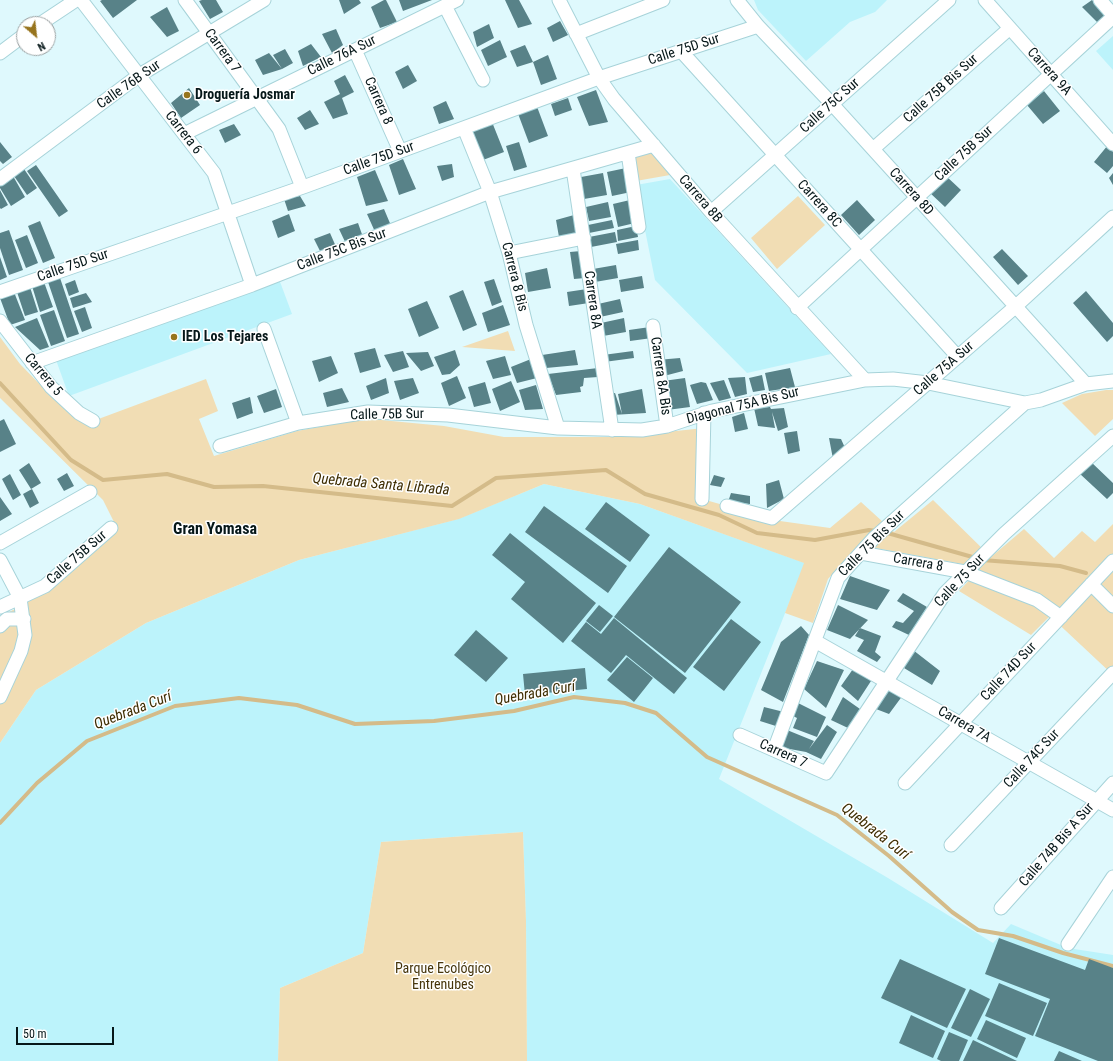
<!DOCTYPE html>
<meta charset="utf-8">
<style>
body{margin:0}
#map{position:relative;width:1113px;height:1061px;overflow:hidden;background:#dff9fd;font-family:"Roboto Condensed",sans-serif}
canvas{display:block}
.north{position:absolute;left:16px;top:16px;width:40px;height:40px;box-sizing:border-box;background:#fff;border:1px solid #9ba2a3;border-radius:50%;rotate:152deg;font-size:11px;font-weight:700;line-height:16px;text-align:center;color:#061719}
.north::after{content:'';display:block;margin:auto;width:14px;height:18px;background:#97741d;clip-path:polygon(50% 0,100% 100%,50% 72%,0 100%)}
.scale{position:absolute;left:16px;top:1027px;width:98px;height:18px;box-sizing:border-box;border:2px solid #061719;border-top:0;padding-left:5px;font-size:12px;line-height:14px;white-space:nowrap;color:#061719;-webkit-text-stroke:3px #fff;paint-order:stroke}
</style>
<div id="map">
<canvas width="1113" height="1061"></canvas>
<div class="north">N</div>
<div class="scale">50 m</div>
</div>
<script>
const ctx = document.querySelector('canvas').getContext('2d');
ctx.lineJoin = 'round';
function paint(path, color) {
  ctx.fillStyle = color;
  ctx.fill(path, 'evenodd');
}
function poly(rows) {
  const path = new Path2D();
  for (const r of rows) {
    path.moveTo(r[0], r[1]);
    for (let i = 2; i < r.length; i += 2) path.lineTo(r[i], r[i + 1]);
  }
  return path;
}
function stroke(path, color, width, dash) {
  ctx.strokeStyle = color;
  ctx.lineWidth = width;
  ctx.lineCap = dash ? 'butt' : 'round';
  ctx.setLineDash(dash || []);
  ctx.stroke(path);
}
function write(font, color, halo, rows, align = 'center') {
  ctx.font = font + ' "Roboto Condensed",sans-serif';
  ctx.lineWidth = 3;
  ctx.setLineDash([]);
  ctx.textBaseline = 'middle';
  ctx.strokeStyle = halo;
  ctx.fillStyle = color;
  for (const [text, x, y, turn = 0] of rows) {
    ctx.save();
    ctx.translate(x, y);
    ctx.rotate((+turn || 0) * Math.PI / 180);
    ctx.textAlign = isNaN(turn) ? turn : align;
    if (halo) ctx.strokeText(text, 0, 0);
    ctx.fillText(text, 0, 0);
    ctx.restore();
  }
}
paint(poly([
 [754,0,887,0,875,12,850,22,806,61,758,10],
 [1113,36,1113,70,1096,51],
 [670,179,831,354,747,373,655,280,636,185],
 [279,279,292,314,69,396,56,360],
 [544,484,640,504,805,563,719,779,888,878,993,943,1011,924,1068,948,1113,955,1113,1061,527,1061,526,921,523,832,381,842,363,953,280,988,278,1061,0,1061,0,743,36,690,146,623,299,560,458,519]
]), '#bcf3fb');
paint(poly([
 [652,151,670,175,636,181,632,158],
 [798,196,825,225,777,269,751,238],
 [508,331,515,351,462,347],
 [0,337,20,364,59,404,78,420,97,427,93,421,206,379,218,411,199,419,214,456,297,431,351,421,381,420,444,426,504,437,620,437,704,428,702,499,780,521,830,528,861,502,894,532,933,500,991,557,1024,529,1054,558,1082,531,1095,542,1113,524,1113,675,1050,616,1031,635,959,591,979,570,962,564,859,545,828,579,813,623,785,613,804,563,640,504,544,484,459,519,299,560,146,623,36,690,0,743,0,617,48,591,117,528,103,500,0,398],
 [1106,390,1113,390,1113,419,1095,436,1062,403,1082,394],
 [523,832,526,921,527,1061,278,1061,280,988,363,953,381,842]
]), '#f1ddb4');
stroke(poly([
 [0,383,71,460,103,480,167,474,214,487,263,486,452,506,496,478,606,470,645,494,719,515,757,533,815,540,869,530,877,531],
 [884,532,976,558],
 [982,560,1060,566,1086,573],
 [0,823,37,783,87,741,175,706,239,698,297,705,355,724,434,721,514,711,574,697,625,703,656,713,707,757,837,815,889,856,952,912,978,930,1013,936,1063,953,1113,966]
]), '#d4bb89', 4);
paint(poly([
 [102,0,137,0,113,18,100,1],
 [202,0,216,0,223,12,210,19,199,1],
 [339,0,359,0,361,3,344,14],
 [384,0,386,0,397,22,380,28,371,7],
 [399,0,432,0,403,11],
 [505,0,519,0,532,24,518,28],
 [1092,0,1107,15,1098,23,1082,7],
 [167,7,179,31,167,37,150,17],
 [560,21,568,35,553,42,547,28],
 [489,24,494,38,477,47,473,32],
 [336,29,343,45,332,53,322,34],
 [500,40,507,57,488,66,481,50],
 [311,44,321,57,303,66,298,51],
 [525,45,533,62,517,67,510,51],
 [285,49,293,63,282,69,273,55],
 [269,53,282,69,263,75,255,60],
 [548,55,557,79,541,85,533,62],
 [408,65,417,81,403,89,395,72],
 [345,75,354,92,342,98,348,114,333,119,324,102,340,94,334,81],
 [189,88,200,105,181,118,171,103],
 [596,90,608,122,589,126,577,97],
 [1044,91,1060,111,1043,124,1027,105],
 [568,98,572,110,555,116,551,104],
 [446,101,454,119,439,124,433,107],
 [536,104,548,136,529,143,517,111],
 [310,110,319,124,305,130,297,118],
 [492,122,504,152,483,160,472,130],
 [234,124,241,135,225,143,219,130],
 [0,142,12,157,3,164,0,161],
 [519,142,527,167,514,171,506,146],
 [1108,145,1113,152,1113,166,1107,173,1094,162],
 [403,159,416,189,399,195,389,165],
 [452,164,454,177,442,181,437,166],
 [36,165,68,211,59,217,27,171],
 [626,168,631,192,612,196,607,172],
 [24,169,37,188,27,195,14,176],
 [375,170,388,201,366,206,357,177],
 [603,173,607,195,584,199,581,177],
 [1113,173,1113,185,1109,178],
 [945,175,961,190,945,207,929,192],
 [13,176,25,197,11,206,0,188,0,184],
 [0,190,8,205,1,209,0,208],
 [300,196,306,206,288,211,284,199],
 [630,200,635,223,618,227,613,204],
 [857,200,875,220,859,235,841,215],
 [608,202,611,217,589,221,586,207],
 [384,209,392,228,376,234,367,214],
 [289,214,295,231,278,238,272,221],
 [574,215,577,233,559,237,556,220],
 [612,220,614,228,589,233,588,225],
 [40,221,55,258,43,263,28,226],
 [358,223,364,240,347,246,339,229],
 [636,226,638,237,618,241,617,230],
 [9,230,23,270,9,275,0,248,0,233],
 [615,232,617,242,591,247,589,237],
 [330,233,337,249,322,255,314,239],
 [27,235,38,263,26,268,15,240],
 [638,240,639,250,618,254,616,244],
 [1002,249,1028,276,1018,285,993,257],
 [581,251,585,278,574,279,570,252],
 [0,257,7,277,0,280],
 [616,265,618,278,595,282,593,269],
 [547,268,551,288,528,292,525,273],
 [59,275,79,334,67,338,47,279],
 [642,276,644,288,621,292,619,280],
 [494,279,502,302,492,306,484,282],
 [75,280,79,292,69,296,65,284],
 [44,282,53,307,40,312,32,286],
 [29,284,38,312,25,316,16,289],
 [587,289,589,303,569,306,567,292],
 [463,290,477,325,463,331,449,296],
 [1086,291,1113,323,1113,336,1107,342,1073,303],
 [14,292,25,320,10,325,0,298],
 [86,293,92,302,73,308,70,298],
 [620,299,623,312,600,317,598,304],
 [427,301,439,328,419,337,408,309],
 [503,305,510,325,488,332,482,313],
 [85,307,92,328,82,332,74,311],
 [54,310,65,341,51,346,40,315],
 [37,318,49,347,40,350,15,327],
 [624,318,626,332,603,336,601,323],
 [650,327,652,338,630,341,629,330],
 [375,348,381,367,360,373,354,353],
 [455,350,460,365,450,374,442,375,434,357],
 [575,350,578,365,546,368,542,355],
 [403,351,409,367,393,372,384,355],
 [633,351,634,358,604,362,603,355],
 [428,352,434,366,421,371,406,353],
 [331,356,338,373,319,382,312,361],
 [505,356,511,375,493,379,486,361],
 [680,358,683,371,660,377,657,360],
 [531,359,537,378,517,383,511,367],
 [598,368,598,377,584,378,583,386,580,387,581,392,556,395,548,374],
 [790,368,795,387,769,391,765,373],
 [762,375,765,390,753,392,749,378],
 [457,376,466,398,449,406,441,383],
 [745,377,747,394,735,397,728,378],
 [386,378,389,393,371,400,366,386],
 [413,378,419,393,400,400,394,381],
 [685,378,690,407,667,410,663,381],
 [724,380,731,398,719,401,710,383],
 [511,381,520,402,500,411,492,389],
 [485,382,491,403,474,407,468,387],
 [701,382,706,383,713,400,697,404,690,385],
 [536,385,543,409,525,410,519,390],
 [342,388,349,402,327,407,323,393],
 [276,389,282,407,264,413,257,396],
 [642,389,646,413,612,415,609,394,615,393,622,414,618,394],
 [250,397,253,413,237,419,232,403],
 [770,407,771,409,784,408,788,427,778,431,772,412,775,428,758,426,754,408],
 [744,413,748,429,735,432,732,417],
 [4,419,16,444,0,452,0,421],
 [797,431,800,451,788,454,784,433],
 [829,438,841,439,846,450,833,459],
 [1090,461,1113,483,1113,493,1107,499,1079,473],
 [29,463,41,483,31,489,19,470],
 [67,473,74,486,64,491,57,479],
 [10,474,21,495,13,500,2,479],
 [714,475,725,478,721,487,710,485],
 [779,480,784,499,767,508,766,484],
 [32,489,39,503,30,508,23,494],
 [731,493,750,496,750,504,728,502],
 [0,497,12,514,0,521],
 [606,502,650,535,630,562,585,529],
 [544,506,627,566,608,593,525,532],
 [510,533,596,603,563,643,511,599,525,582,492,555],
 [669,547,741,602,685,673,614,617],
 [850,576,890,590,877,610,840,599],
 [903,593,927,607,909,635,892,627,896,621,903,623,914,611,897,601],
 [599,605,613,616,600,632,586,621],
 [838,605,868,620,850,639,827,630],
 [614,618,687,678,674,694,626,655,611,673,571,641,586,622,601,634],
 [731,619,761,642,724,691,693,667],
 [801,626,809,635,783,702,761,690,781,642],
 [860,628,881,636,875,652,881,657,877,662,857,651,864,640,855,636],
 [476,630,508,658,486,682,454,655],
 [913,650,940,671,932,685,904,668],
 [627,657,653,678,634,702,607,680],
 [817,661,844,670,826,708,804,689],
 [585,668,587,689,525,695,523,674],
 [853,669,871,681,858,701,841,686],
 [889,688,903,695,889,714,876,709],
 [843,697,860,709,848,728,831,720],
 [796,702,826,717,817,737,793,728,797,718,793,716],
 [764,707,784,712,779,727,760,721],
 [827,725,837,732,821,759,806,752,779,747,787,730,814,741,809,749],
 [999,938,1085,970,1089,959,1113,968,1113,1061,1098,1061,1035,1036,1050,999,985,974],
 [900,959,966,989,947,1028,881,998],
 [999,983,1047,1003,1033,1036,985,1016],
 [970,989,990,999,971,1037,951,1028],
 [911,1015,945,1031,933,1058,899,1043],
 [986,1020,1026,1038,1017,1058,977,1039],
 [949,1032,968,1040,959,1061,941,1061,937,1059],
 [973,1040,1017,1061,963,1061],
 [1059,1051,1082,1061,1054,1061]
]), '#588288');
const minor = poly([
 [81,0,214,173,252,285],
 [185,0,279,129,302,187],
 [559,0,599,78,614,99,711,212,865,380],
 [737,0,758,26,832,104,1086,384],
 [985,0,1113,144],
 [1100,0,1113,15],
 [445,6,483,80],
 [40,24,76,0],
 [576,34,663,0],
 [355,50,400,151],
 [681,51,958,357],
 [0,53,24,35],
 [464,128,490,192,509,253,526,325,558,428],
 [184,134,457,0],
 [873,149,1010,28],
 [628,153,639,227],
 [573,169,612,430],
 [0,179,138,76,264,0],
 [711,212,949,0],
 [509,253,584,238],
 [0,292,306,186,599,78,758,26],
 [797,308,1113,17],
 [0,321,51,387,79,413,93,421],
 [653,326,667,426],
 [264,329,298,423],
 [32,363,252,285,490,192,654,145],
 [220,446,298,423,368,412,448,415,558,428,642,430,667,426,712,411,865,380,893,379,928,383,1025,403,1041,400,1086,384,1113,381],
 [702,499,704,413],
 [727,506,772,518,1015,307,1113,217],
 [0,543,90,492],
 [861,553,965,572,1037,600,1061,617],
 [0,560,20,598,25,635,21,651,0,697],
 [1091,584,1113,606],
 [0,607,45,586,111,528],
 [0,626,7,619,24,619],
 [815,641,1113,810],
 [740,735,826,773,945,593,1004,534,1113,436],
 [774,750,838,578,874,538,1025,403],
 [905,783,1113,561],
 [951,845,1113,673],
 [1001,908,1113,783],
 [1068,944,1113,877]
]);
stroke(minor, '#a7d3d9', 15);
stroke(minor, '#fff', 13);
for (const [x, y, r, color] of [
 [187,95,4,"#97741d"],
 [174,337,4,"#97741d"]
]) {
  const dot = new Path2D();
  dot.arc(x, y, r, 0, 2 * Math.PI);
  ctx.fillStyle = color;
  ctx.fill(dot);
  stroke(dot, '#fff', 1.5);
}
write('14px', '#061719', '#fff', [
 ["Calle 75D Sur",684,50,-18],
 ["Carrera 7",222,51,54],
 ["Calle 76A Sur",342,56,-26],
 ["Carrera 9A",1049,72,48],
 ["Calle 76B Sur",129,85,-35],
 ["Calle 75B Bis Sur",941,89,-42],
 ["Carrera 8",378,101,66],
 ["Calle 75C Sur",830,106,-42],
 ["Carrera 6",183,133,52],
 ["Calle 75B Sur",964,154,-43],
 ["Calle 75D Sur",379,159,-20],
 ["Carrera 8D",911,192,48],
 ["Carrera 8B",700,199,49],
 ["Carrera 8C",819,204,48],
 ["Calle 75C Bis Sur",342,250,-21],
 ["Calle 75D Sur",73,266,-19],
 ["Carrera 8 Bis",514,277,76],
 ["Carrera 8A",592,300,82],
 ["Calle 75A Sur",944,369,-41],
 ["Carrera 5",43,375,50],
 ["Carrera 8A Bis",660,376,82],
 ["Diagonal 75A Bis Sur",743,406,-14],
 ["Calle 75B Sur",387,415,-1],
 ["Calle 75 Bis Sur",872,544,-45],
 ["Calle 75B Sur",77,558,-41],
 ["Carrera 8",918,563,10],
 ["Calle 75 Sur",960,581,-47],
 ["Calle 74D Sur",1009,672,-47],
 ["Carrera 7A",964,725,30],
 ["Carrera 7",783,754,24],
 ["Calle 74C Sur",1032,759,-47],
 ["Calle 74B Bis A Sur",1057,845,-49]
]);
write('bold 14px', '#061719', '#fff', [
 ["Droguería Josmar",195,95],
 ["IED Los Tejares",182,337]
], 'left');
write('14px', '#46350b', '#fff', [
 ["Parque Ecológico",443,969],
 ["Entrenubes",443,985]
]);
write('italic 15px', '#3f2e03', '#fff', [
 ["Quebrada Santa Librada",381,485,5],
 ["Quebrada Curí",535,694,-10],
 ["Quebrada Curí",133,711,-21],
 ["Quebrada Curí",875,832,38]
]);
write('bold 16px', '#061719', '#fff', [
 ["Gran Yomasa",215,530]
]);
</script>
